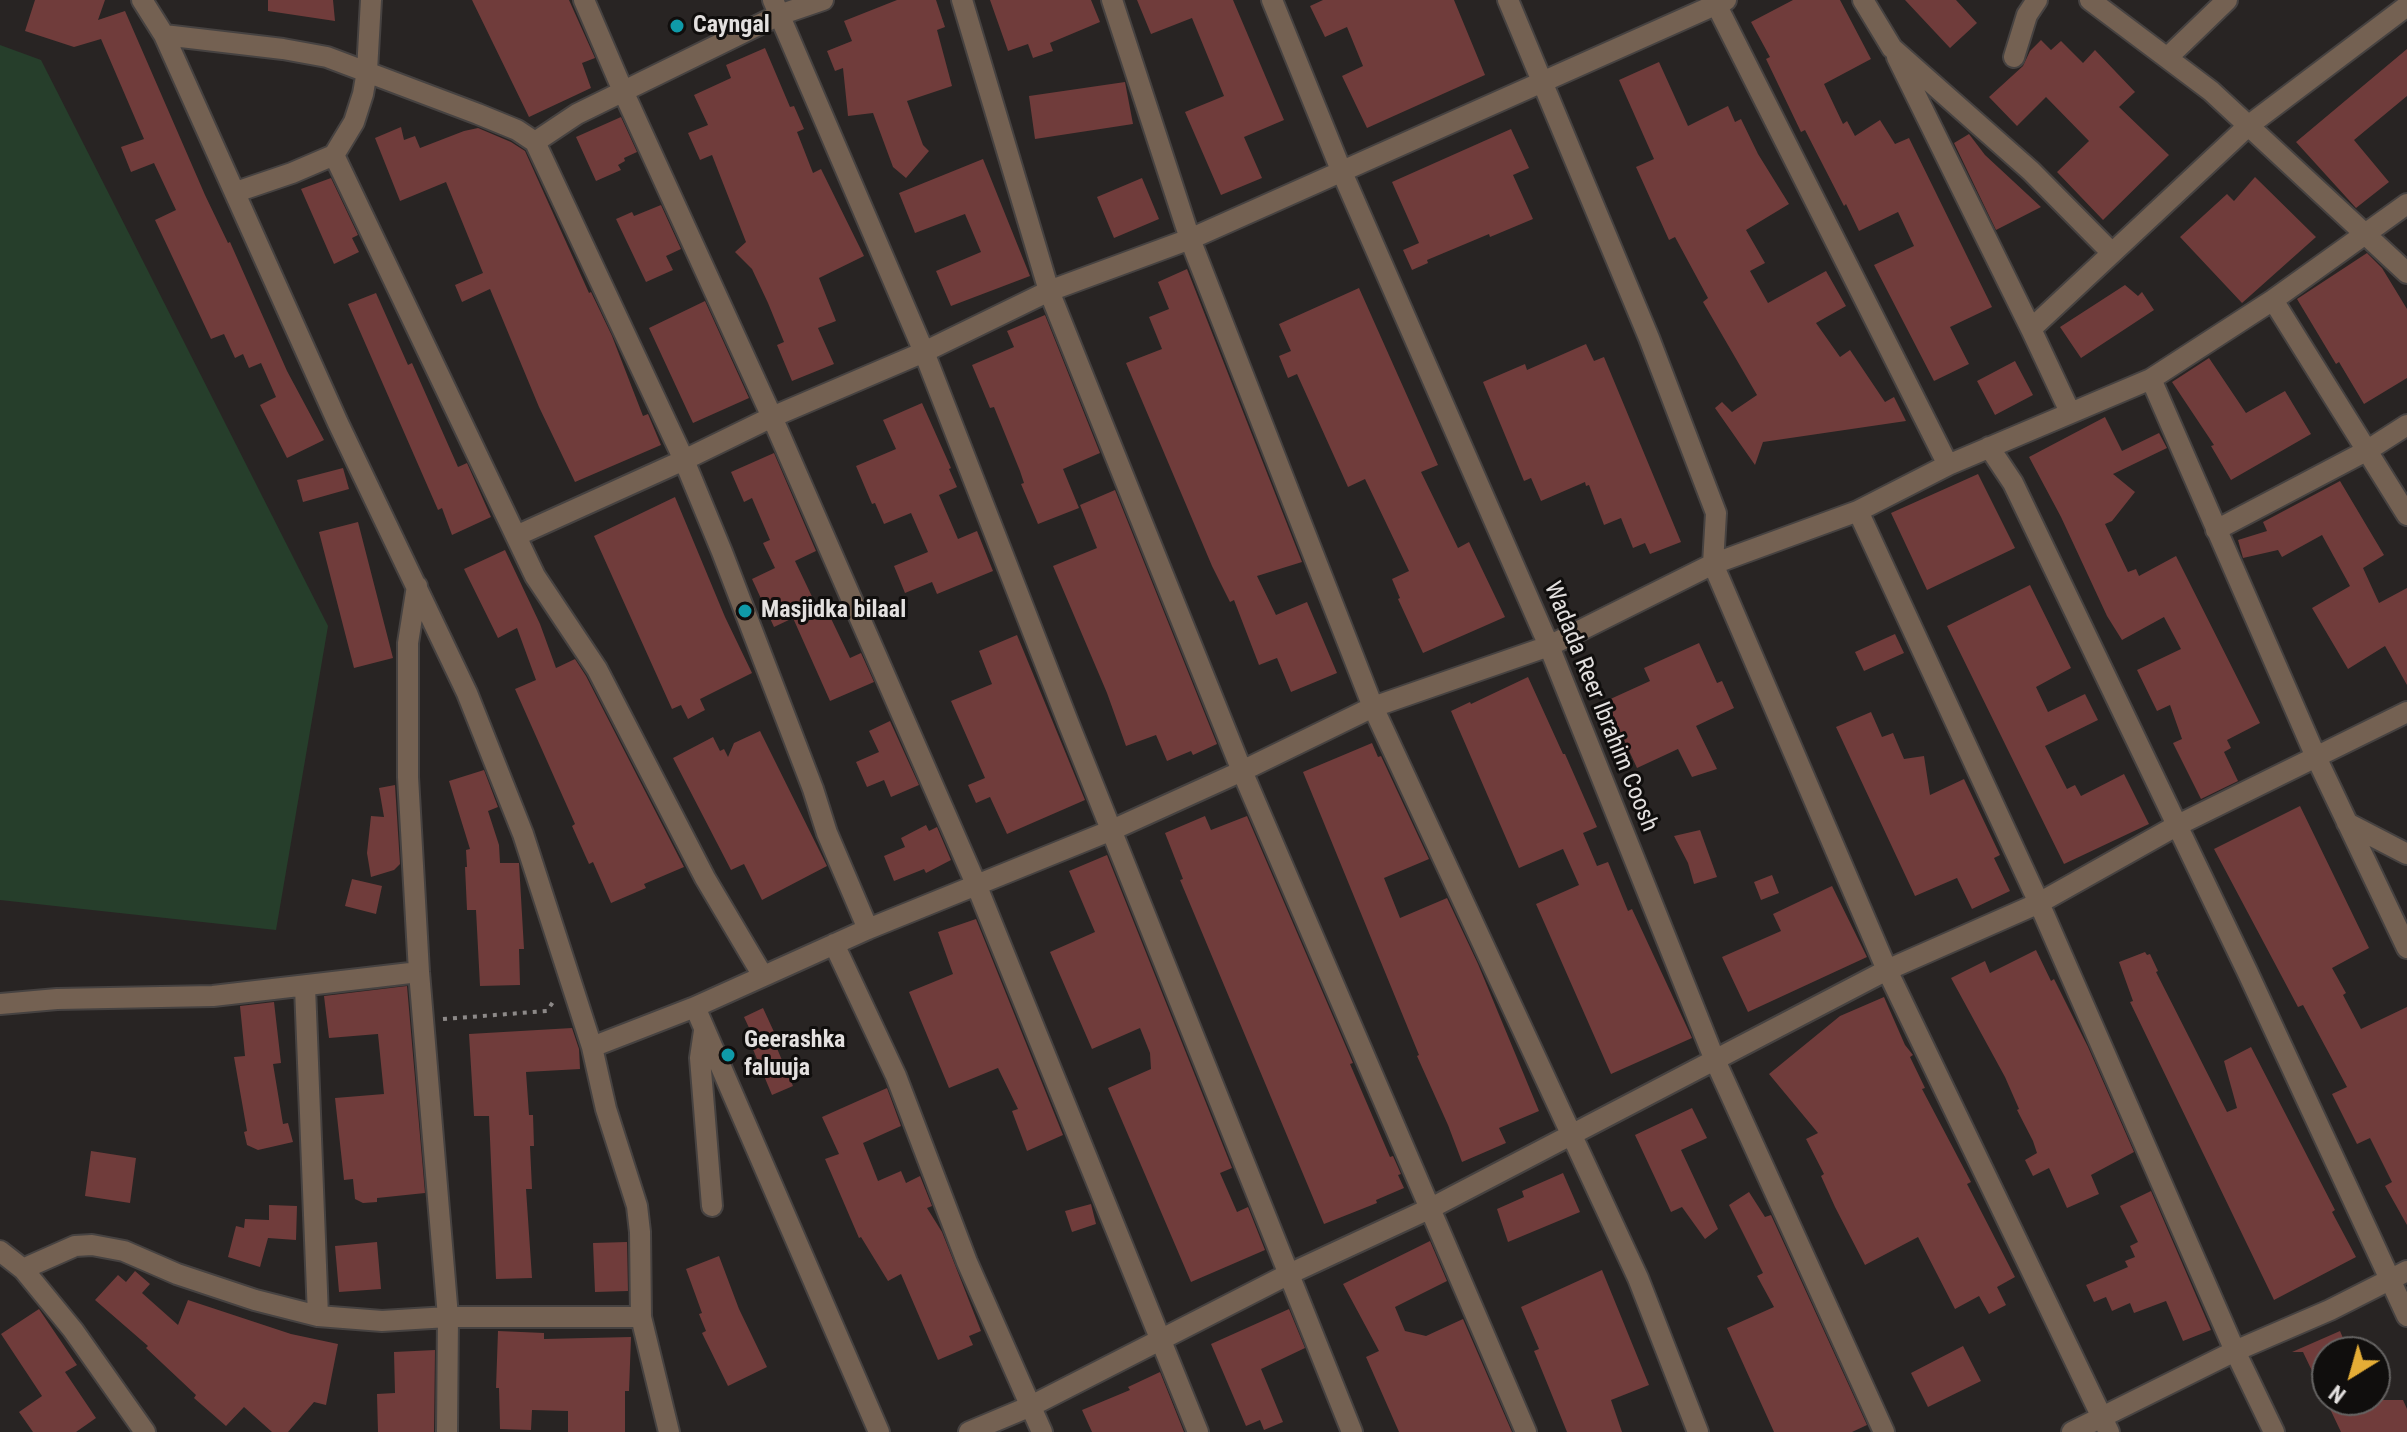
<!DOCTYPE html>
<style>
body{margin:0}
#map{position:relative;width:2407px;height:1432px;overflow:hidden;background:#282423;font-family:"Roboto Condensed",sans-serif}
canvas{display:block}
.north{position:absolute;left:2311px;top:1336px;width:80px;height:80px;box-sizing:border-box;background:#100e0d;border:2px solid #646261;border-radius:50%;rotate:217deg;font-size:22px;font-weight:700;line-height:32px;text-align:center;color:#e3e0df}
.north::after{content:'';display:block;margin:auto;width:28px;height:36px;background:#e5ad36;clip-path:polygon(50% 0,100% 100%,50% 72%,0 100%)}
</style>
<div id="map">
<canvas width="2407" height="1432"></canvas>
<div class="north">N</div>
</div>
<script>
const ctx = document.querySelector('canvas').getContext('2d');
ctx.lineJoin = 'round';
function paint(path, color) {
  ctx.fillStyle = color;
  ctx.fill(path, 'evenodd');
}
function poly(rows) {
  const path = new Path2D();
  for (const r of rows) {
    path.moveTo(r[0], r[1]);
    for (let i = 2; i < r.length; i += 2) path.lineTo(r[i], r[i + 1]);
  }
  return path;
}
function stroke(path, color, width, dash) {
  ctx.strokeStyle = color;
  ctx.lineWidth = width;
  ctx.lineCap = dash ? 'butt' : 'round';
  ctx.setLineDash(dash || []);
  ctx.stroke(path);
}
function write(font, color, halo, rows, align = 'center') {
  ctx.font = font + ' "Roboto Condensed",sans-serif';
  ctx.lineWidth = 6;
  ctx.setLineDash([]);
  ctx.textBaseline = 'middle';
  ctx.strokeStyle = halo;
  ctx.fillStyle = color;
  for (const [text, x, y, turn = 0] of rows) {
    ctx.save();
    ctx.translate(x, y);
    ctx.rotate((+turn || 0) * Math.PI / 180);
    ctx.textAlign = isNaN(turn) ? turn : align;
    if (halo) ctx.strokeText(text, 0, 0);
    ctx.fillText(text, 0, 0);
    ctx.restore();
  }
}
paint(poly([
 [0,45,41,60,328,626,276,930,0,900]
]), '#263e2b');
paint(poly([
 [35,0,105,0,98,20,125,11,205,195,228,243,230,242,287,371,324,440,287,458,260,405,276,397,261,363,249,368,243,354,235,358,224,334,211,339,155,220,176,210,154,163,131,172,121,147,144,139,101,39,74,47,25,31],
 [268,0,333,0,335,21,268,11],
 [472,0,569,0,595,58,582,63,591,88,529,117],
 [897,0,936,0,945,27,937,30,952,86,907,101,923,145,929,151,906,178,893,167,873,113,848,116,843,68,835,71,827,51,852,41,844,21],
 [990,0,1091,0,1100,22,1050,43,1053,51,1033,58,1028,44,1008,51],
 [1137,0,1233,0,1284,120,1244,137,1262,178,1221,195,1185,112,1224,96,1192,18,1151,34],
 [1323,0,1454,0,1485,75,1367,128,1342,76,1363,66,1347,27,1325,37,1310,6],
 [1793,0,1840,0,1871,59,1824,84,1843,124,1847,121,1855,136,1880,120,1895,144,1909,138,1992,307,1950,327,1969,364,1934,381,1874,265,1914,246,1898,212,1859,231,1846,204,1844,206,1805,130,1801,132,1766,59,1770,57,1751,22],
 [1905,0,1956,0,1977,23,1950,48],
 [2041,40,2051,50,2061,41,2083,63,2095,50,2135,92,2119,107,2169,155,2103,220,2057,172,2089,141,2046,97,2017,126,1989,97,2023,66,2030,51],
 [765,48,790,107,794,106,804,129,797,132,813,173,821,169,864,256,819,278,836,321,818,328,834,364,792,381,777,345,784,342,768,303,752,269,735,252,746,242,712,155,700,160,688,133,708,125,694,95,731,78,726,65],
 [2407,49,2407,96,2354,140,2389,182,2356,208,2296,142],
 [1659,62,1688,126,1728,106,1735,122,1741,119,1758,154,1789,204,1746,230,1765,263,1750,271,1768,303,1826,271,1846,306,1816,323,1840,357,1850,350,1885,402,1894,397,1906,421,1763,442,1755,465,1715,408,1722,402,1732,412,1757,395,1703,302,1708,298,1675,237,1669,240,1636,167,1654,159,1619,80],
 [1125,82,1133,124,1035,139,1029,96],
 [621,117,637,152,624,158,625,161,618,165,621,170,596,181,576,137],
 [401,127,404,140,415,136,420,148,464,131,478,128,511,142,525,151,589,293,591,292,612,336,643,416,648,414,661,445,575,482,539,407,490,289,462,302,455,285,483,273,446,182,400,201,375,138],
 [1511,129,1529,168,1513,175,1533,219,1490,237,1489,234,1427,260,1428,263,1412,270,1403,250,1419,243,1392,182],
 [1969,134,1985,155,2041,207,1996,230,1954,143],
 [983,159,1030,276,951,306,936,271,981,252,965,214,915,233,899,193],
 [2255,177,2316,237,2242,303,2180,237,2227,194,2234,201],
 [331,178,358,235,352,238,359,252,334,264,301,189],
 [1142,178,1159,219,1114,238,1097,197],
 [661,205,681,249,666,256,673,270,646,282,616,219,632,212,634,216],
 [2367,253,2382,268,2407,309,2407,378,2364,404,2339,362,2336,364,2297,299],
 [1187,269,1302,562,1257,576,1276,615,1307,602,1337,673,1291,692,1277,658,1259,665,1234,600,1230,602,1212,566,1126,363,1162,349,1149,317,1169,309,1158,282],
 [2125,285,2138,296,2142,292,2154,310,2081,358,2060,327],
 [1359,288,1438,465,1421,472,1458,548,1469,542,1505,617,1423,653,1398,599,1400,598,1392,579,1409,571,1365,479,1348,487,1297,374,1288,378,1279,356,1291,351,1279,324],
 [376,293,408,365,412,363,458,467,467,463,491,517,452,535,442,508,438,510,348,304],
 [705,301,749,398,693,423,649,328],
 [1045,315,1100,453,1063,469,1079,508,1038,524,1021,484,1024,483,1020,471,994,407,990,408,972,365,1014,347,1007,331],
 [1586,344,1594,361,1604,357,1681,542,1650,554,1645,543,1633,548,1621,518,1604,525,1589,485,1586,486,1585,482,1541,501,1531,478,1524,481,1483,382,1525,364,1527,370],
 [2209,358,2246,413,2285,391,2311,434,2231,480,2211,446,2214,445,2172,382],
 [2015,361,2033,395,1995,415,1977,381],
 [922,403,951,468,949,469,957,487,939,495,958,539,977,531,993,571,937,594,932,582,905,593,894,566,928,552,911,513,884,524,875,503,872,504,856,466,896,449,883,420],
 [2105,417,2122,451,2159,433,2167,448,2113,474,2135,492,2112,521,2105,524,2128,572,2136,569,2139,576,2176,556,2260,723,2227,740,2231,748,2224,752,2238,781,2201,799,2173,743,2182,739,2170,705,2157,711,2137,670,2181,649,2164,617,2122,640,2107,616,2061,517,2029,457],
 [774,453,816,551,795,561,817,607,824,604,850,658,861,653,874,682,830,701,793,618,774,627,752,579,775,568,763,543,770,540,752,498,744,502,731,472],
 [343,468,349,489,303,502,297,480],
 [1978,474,2015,548,1927,590,1891,513],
 [2340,481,2384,555,2363,568,2379,603,2407,588,2407,685,2385,646,2348,669,2312,608,2350,586,2322,535,2282,557,2278,550,2243,558,2238,540,2267,531,2263,522],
 [1115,490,1217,744,1193,755,1191,751,1167,761,1156,735,1126,746,1107,693,1053,566,1097,548,1080,505],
 [675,497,725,617,752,673,700,699,705,710,688,719,681,705,672,709,594,536],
 [358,522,393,658,354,668,319,532],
 [505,550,540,624,556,668,575,659,586,676,684,867,644,884,646,888,611,903,593,862,589,864,572,826,575,824,515,689,536,680,517,628,498,638,464,569],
 [2030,585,2071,668,2036,687,2048,712,2085,694,2098,720,2045,746,2067,789,2075,785,2081,796,2124,774,2149,824,2064,864,1947,626],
 [1895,634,1904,653,1864,671,1855,652],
 [1017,635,1085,800,1007,834,990,797,976,803,968,785,985,778,951,701,992,684,979,651],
 [1699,643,1717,683,1722,681,1734,708,1696,726,1717,769,1692,777,1678,749,1637,768,1606,701,1650,681,1644,668],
 [1528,677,1563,754,1565,754,1597,827,1583,833,1597,866,1608,862,1628,911,1632,909,1692,1038,1611,1074,1536,904,1579,885,1563,849,1519,868,1451,711,1470,702,1471,704],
 [1871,712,1882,737,1893,733,1904,759,1924,756,1930,795,1964,779,2000,855,1994,858,2010,891,1972,909,1957,878,1915,896,1836,727],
 [890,721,919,785,891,797,884,780,867,787,856,762,879,752,869,731],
 [760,731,827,866,762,900,744,864,731,870,673,758,713,737,720,751,724,749,728,757,734,743],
 [1372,743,1378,757,1381,756,1429,859,1384,878,1400,918,1447,898,1478,964,1539,1111,1499,1128,1506,1143,1462,1162,1448,1125,1417,1056,1419,1055,1303,772],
 [484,770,498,807,488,811,499,845,500,863,519,863,524,949,519,949,520,985,480,986,476,910,467,910,465,867,467,867,466,850,470,849,449,781],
 [395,785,400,864,394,870,371,877,367,853,371,816,384,817,379,788],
 [2300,806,2369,948,2332,968,2346,993,2343,995,2361,1029,2407,1007,2407,1225,2385,1186,2392,1182,2370,1138,2357,1144,2332,1094,2347,1087,2303,1005,2298,1007,2214,849],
 [1205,816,1211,830,1247,816,1353,1063,1350,1064,1390,1157,1393,1156,1401,1174,1398,1175,1404,1188,1376,1200,1377,1203,1324,1224,1180,880,1183,879,1165,833],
 [926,825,929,831,937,827,951,860,926,873,924,869,894,881,884,856,905,847,901,838],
 [1700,830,1717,877,1694,884,1688,863,1674,836],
 [1107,855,1232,1168,1220,1173,1237,1212,1248,1207,1265,1250,1191,1282,1108,1088,1151,1069,1150,1053,1140,1028,1092,1049,1050,952,1095,932,1069,871],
 [1772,875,1779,893,1761,900,1754,882],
 [352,879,382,886,376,914,345,906],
 [1832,886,1867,957,1748,1012,1722,957,1781,931,1773,914],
 [976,919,1063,1135,1027,1151,1012,1111,1018,1109,998,1068,949,1088,909,992,953,974,938,932],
 [2036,950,2051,981,2054,979,2088,1047,2134,1152,2091,1175,2099,1194,2067,1208,2049,1168,2033,1176,2025,1160,2037,1153,2033,1141,2017,1110,2019,1109,2005,1077,1951,978,1985,961,1990,973],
 [2145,952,2147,955,2150,954,2158,971,2156,972,2227,1112,2237,1108,2224,1061,2251,1047,2335,1210,2332,1212,2356,1257,2274,1300,2130,1002,2133,1001,2119,962],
 [407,986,425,1193,377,1198,377,1202,363,1203,355,1199,353,1179,344,1180,335,1098,384,1094,378,1034,329,1038,324,996],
 [1884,997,1905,1045,1913,1055,1910,1057,1925,1088,1922,1089,1971,1182,1967,1184,2015,1277,1997,1287,2006,1305,1989,1314,1979,1296,1955,1309,1918,1237,1865,1265,1835,1207,1821,1176,1824,1174,1806,1139,1818,1133,1769,1074,1840,1016],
 [274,1002,281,1063,273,1064,283,1124,288,1123,293,1142,258,1150,247,1145,244,1132,247,1131,234,1057,245,1056,240,1006],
 [763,1008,780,1045,776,1046,793,1086,772,1095,752,1047,757,1045,744,1017],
 [572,1028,579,1049,580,1069,526,1072,529,1115,533,1115,534,1146,530,1146,532,1189,526,1189,532,1278,496,1279,489,1116,474,1116,469,1034],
 [887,1088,901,1126,863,1143,878,1181,901,1171,906,1183,920,1176,932,1206,927,1208,942,1232,981,1331,969,1336,973,1345,938,1360,901,1274,888,1281,861,1237,859,1238,825,1159,839,1154,822,1117],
 [1692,1108,1707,1138,1681,1150,1718,1229,1705,1239,1682,1207,1671,1212,1635,1135],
 [91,1151,136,1158,130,1203,85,1196],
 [1563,1173,1580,1212,1508,1242,1497,1209,1524,1197,1522,1191],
 [2151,1191,2211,1330,2183,1341,2166,1301,2134,1313,2130,1303,2112,1311,2106,1297,2094,1302,2086,1285,2128,1267,2125,1261,2135,1257,2130,1246,2138,1242,2120,1206],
 [1749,1192,1765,1217,1771,1215,1867,1425,1852,1432,1774,1432,1727,1328,1774,1307,1757,1276,1763,1273,1729,1205],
 [1091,1204,1096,1224,1072,1232,1065,1211],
 [269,1205,297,1206,296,1240,268,1238,260,1267,228,1257,236,1226,244,1228,245,1219,269,1220],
 [1430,1241,1447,1281,1395,1307,1405,1331,1426,1336,1463,1319,1512,1432,1399,1432,1366,1357,1379,1351,1343,1284],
 [377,1242,381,1289,339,1292,335,1246],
 [627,1242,628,1291,595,1292,593,1243],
 [719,1256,739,1309,767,1367,728,1386,702,1333,706,1331,699,1314,702,1313,686,1269],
 [1602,1270,1649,1385,1611,1400,1622,1432,1567,1432,1534,1351,1539,1349,1521,1307],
 [135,1271,150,1284,142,1293,178,1325,188,1300,291,1334,338,1344,326,1405,314,1402,288,1432,272,1432,244,1407,226,1426,194,1398,196,1395,146,1348,148,1346,95,1300,118,1275,126,1282],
 [39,1309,77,1365,65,1372,96,1418,76,1432,33,1432,19,1412,42,1396,1,1334],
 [1289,1309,1305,1348,1261,1369,1283,1422,1264,1430,1260,1420,1246,1426,1211,1344],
 [498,1331,544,1333,544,1339,631,1337,629,1391,625,1391,625,1432,568,1432,568,1411,532,1410,531,1430,500,1429,499,1388,496,1388],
 [2340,1331,2349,1352,2327,1352,2327,1400,2403,1400,2407,1409,2407,1432,2341,1432,2303,1352,2292,1352],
 [1963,1346,1981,1381,1928,1407,1911,1373],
 [435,1350,434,1432,378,1432,377,1394,395,1393,394,1352],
 [1160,1372,1184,1432,1092,1432,1082,1410,1130,1390,1128,1387]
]), '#703c3b');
const minor = poly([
 [142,0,164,35,338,423,467,693,523,834,592,1047,606,1109,637,1206,640,1232,641,1317,669,1432],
 [584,0,623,91,772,417,976,884,1198,1432],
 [773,0,924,352,1068,722,1352,1432],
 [962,0,1049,291,1242,771,1526,1432],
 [1112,0,1190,239,1373,707,1638,1278,1698,1432],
 [1272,0,1341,170,1549,646,1714,1058,1884,1432],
 [1508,0,1649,338,1716,513,1713,564,1887,970,2109,1432],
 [1714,0,1948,465],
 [1863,0,1892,48,2031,171,2112,253],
 [2090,0,2211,91,2407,273],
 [164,35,283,49,327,57,478,114,517,130,535,142,684,460,722,552,813,789,827,833,868,929],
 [1897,57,2031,329],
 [2014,57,2027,15,2037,0],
 [2167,58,2227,0],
 [535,142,577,114,779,15,823,0],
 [334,155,535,576,597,669,705,878,763,976],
 [236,192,292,173,334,155,354,122,363,94,367,71,371,0],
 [2273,300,2407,515],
 [2151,379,2316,757,2407,948],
 [2070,412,2031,329,2248,126,2407,6],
 [1989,447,2013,483,2247,971,2407,1316],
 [1858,511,2039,903,2235,1351,2274,1432],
 [2216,530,2368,450,2407,425],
 [516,536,684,460,772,417,924,352,1049,291,1190,239,1726,0],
 [417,586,408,643,408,777,419,972,448,1317,447,1432],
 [2347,823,2407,854],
 [834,944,896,1076,967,1262,1042,1432],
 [305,987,318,1316],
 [0,1004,57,999,213,996,419,972],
 [695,1007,879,1432],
 [704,1031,700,1058,712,1206],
 [592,1047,695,1007,868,929,1112,830,1242,771,1373,707,1549,646,1713,564,1858,511,1948,465,2151,379,2273,300,2407,204],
 [0,1251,23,1269,73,1330,145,1432],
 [23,1269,75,1246,92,1245,124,1251,177,1274,255,1300,318,1316,382,1321,448,1317,641,1317],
 [969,1432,1031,1406,1287,1275,1431,1208,1887,970,2039,903,2176,826,2407,712],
 [2072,1432,2235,1351,2330,1310,2407,1271]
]);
stroke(minor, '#464241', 24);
stroke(poly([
 [443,1019,547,1011,555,999]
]), '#8d8988', 4, [4, 6]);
stroke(minor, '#746152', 20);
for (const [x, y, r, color] of [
 [677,26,8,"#0f9aa8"],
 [745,611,8,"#0f9aa8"],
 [728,1055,8,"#0f9aa8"]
]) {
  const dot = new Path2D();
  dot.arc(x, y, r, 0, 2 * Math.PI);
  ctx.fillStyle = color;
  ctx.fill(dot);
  stroke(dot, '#100e0d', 3);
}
write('bold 24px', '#e3e0df', '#100e0d', [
 ["Cayngal",693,26],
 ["Masjidka bilaal",761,611],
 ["Geerashka",744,1041],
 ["faluuja",744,1069]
], 'left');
write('24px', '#e3e0df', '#100e0d', [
 ["Wadada Reer Ibrahim Coosh",1600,707,68]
]);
</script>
